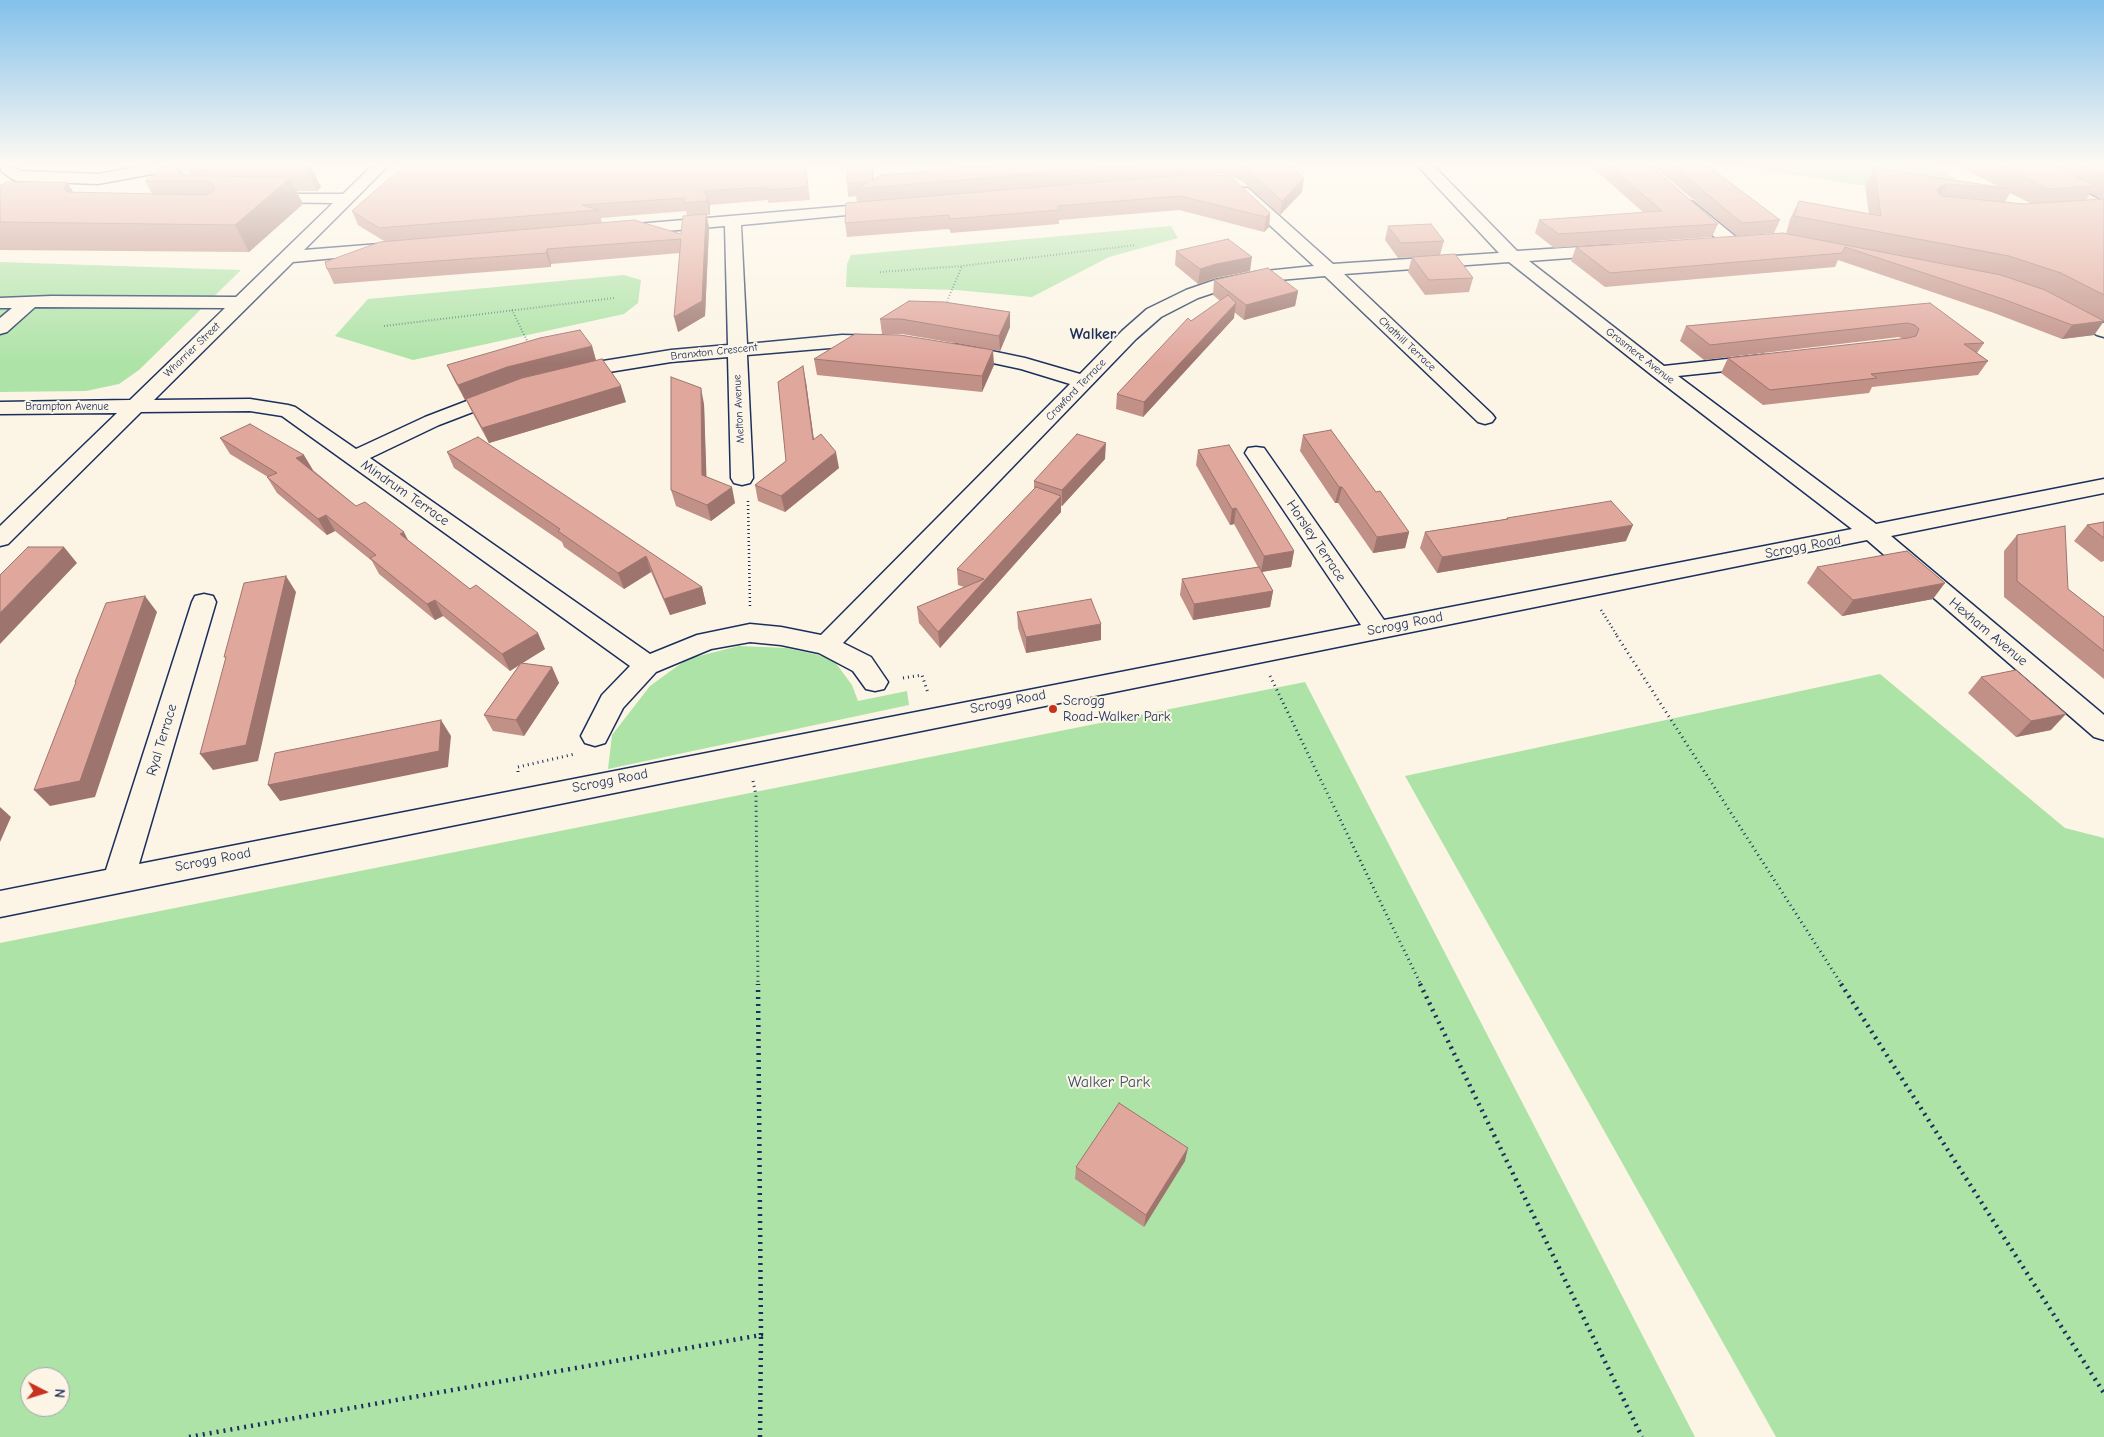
<!DOCTYPE html>
<style>
body{margin:0}
#map{position:relative;width:2104px;height:1437px;overflow:hidden;background:#fcf5e5;font-family:"Comic Neue",sans-serif}
canvas{display:block}
.north{position:absolute;left:20px;top:1367px;width:50px;height:50px;box-sizing:border-box;background:#fcf5e5;border:1px solid #a2a6af;border-radius:50%;rotate:95deg;font-size:14px;font-weight:700;line-height:20px;text-align:center;color:#1b2f5e}
.north::after{content:'';display:block;margin:auto;width:18px;height:22px;background:#c8321e;clip-path:polygon(50% 0,100% 100%,50% 72%,0 100%)}
</style>
<div id="map">
<canvas width="2104" height="1437"></canvas>
<div class="north">N</div>
</div>
<script>
const ctx = document.querySelector('canvas').getContext('2d');
ctx.lineJoin = 'round';
function paint(path, color) {
  ctx.fillStyle = color;
  ctx.fill(path, 'evenodd');
}
function poly(rows) {
  const path = new Path2D();
  for (const r of rows) {
    path.moveTo(r[0], r[1]);
    for (let i = 2; i < r.length; i += 2) path.lineTo(r[i], r[i + 1]);
  }
  return path;
}
function stroke(path, color, width, dash) {
  ctx.strokeStyle = color;
  ctx.lineWidth = width;
  ctx.lineCap = dash ? 'butt' : 'round';
  ctx.setLineDash(dash || []);
  ctx.stroke(path);
}
function write(font, color, halo, rows, align = 'center') {
  ctx.font = font + ' "Comic Neue",sans-serif';
  ctx.lineWidth = 4;
  ctx.setLineDash([]);
  ctx.textBaseline = 'middle';
  ctx.strokeStyle = halo;
  ctx.fillStyle = color;
  for (const [text, x, y, turn = 0] of rows) {
    ctx.save();
    ctx.translate(x, y);
    ctx.rotate((+turn || 0) * Math.PI / 180);
    ctx.textAlign = isNaN(turn) ? turn : align;
    if (halo) ctx.strokeText(text, 0, 0);
    ctx.fillText(text, 0, 0);
    ctx.restore();
  }
}
paint(poly([
 [1712,162,1924,162,2011,209,1865,186],
 [1171,226,1178,238,1109,257,1032,297,956,290,846,287,847,264,851,255],
 [0,262,241,270,139,370,119,384,86,391,0,392],
 [624,275,641,280,638,303,624,314,413,360,335,336,368,299],
 [739,646,787,648,832,658,852,685,858,701,907,691,909,705,608,769,612,735,650,686,687,659],
 [1880,674,2065,828,2104,838,2104,1437,1776,1437,1405,776],
 [1305,682,1695,1437,0,1437,0,943],
 [30,1377,60,1377,60,1407,30,1407]
]), '#ade3a6');
const minor = poly([
 [1,162,16,162,14,167,21,171,98,174,155,164,154,162,170,162,200,193,198,196,186,196,163,172,98,184,17,181,12,179,1,171,1,162],
 [376,162,392,162,304,250,392,243,398,244,401,248,398,252,293,262,154,400,250,399,288,405,295,407,356,449,425,417,498,389,505,387,512,389,515,393,512,397,439,425,370,458,650,654,697,635,750,624,781,627,821,635,1070,384,1021,369,951,354,948,350,951,346,958,344,1025,358,1080,374,1122,331,1147,309,1186,290,1215,280,1256,272,1314,266,1236,194,1234,191,1236,188,1248,188,1333,264,1499,253,1414,162,1430,162,1517,251,1610,245,1616,246,1619,250,1616,254,1610,255,1529,261,1664,366,1763,355,1770,357,1773,361,1770,365,1763,367,1678,376,1876,524,2104,479,2104,493,1891,536,2104,715,2104,740,2094,737,1867,540,0,917,0,891,106,870,192,602,195,596,204,594,213,596,216,602,139,864,1361,625,1245,453,1248,448,1256,447,1264,448,1384,620,1852,529,1653,376,1509,262,1344,274,1492,414,1495,418,1492,422,1485,424,1478,422,1325,276,1256,282,1225,289,1198,298,1161,317,1136,339,843,643,871,657,888,682,884,689,875,691,866,689,853,671,819,653,781,645,750,642,711,649,656,672,623,708,605,743,595,746,585,743,581,736,602,695,630,666,282,416,250,411,141,412,8,544,0,546,0,526,117,413,0,414,0,402,130,400,225,308,35,307,7,332,0,334,0,318,12,308,0,308,0,298,51,296,236,297,333,203,262,202,256,200,254,197,256,194,343,194,376,162],
 [1687,200,1693,202,1736,237,1738,241,1736,245,1724,245,1681,208,1679,205,1681,202,1687,200],
 [883,203,889,205,891,208,889,211,741,225,747,344,842,335,883,336,890,338,893,342,890,346,883,348,842,347,747,355,753,478,750,483,742,485,734,483,731,478,728,357,671,362,603,373,571,381,564,379,561,375,564,371,603,361,671,350,728,345,725,226,619,235,613,234,611,230,613,226,883,203],
 [2066,304,2104,323,2104,337,2097,335,2059,314,2057,310,2059,306,2066,304]
]);
const major = poly([
 [2009,162,2028,162,2104,202,2104,213,2011,165,2009,162]
]);
stroke(minor, '#1b2f5e', 3);
stroke(major, '#1b2f5e', 3);
stroke(poly([
 [880,272,962,266,1136,245],
 [946,304,962,266],
 [512,310,529,345],
 [384,326,614,298]
]), '#1b2f5e', 2, [0.5, 2.5]);
stroke(poly([
 [748,501,750,607],
 [1601,610,1618,637]
]), '#1b2f5e', 2.5, [1, 3]);
stroke(poly([
 [1617,636,1842,985],
 [1270,676,1421,985],
 [903,678,922,675,928,693],
 [518,772,518,767,575,754],
 [753,781,756,795,758,985]
]), '#1b2f5e', 3, [1, 4]);
stroke(poly([
 [1420,984,1642,1437],
 [1841,984,2104,1393],
 [189,1437,761,1335,758,984],
 [760,1437,761,1335]
]), '#1b2f5e', 4.5, [2, 5]);
paint(minor, '#fcf5e5');
paint(major, '#faddab');
paint(poly([
 [184,162,309,162,321,187,317,191,296,191,303,204,249,252,0,250,0,186,67,182,73,192,152,194,145,181,183,175,191,175],
 [805,162,810,200,768,203,768,200,710,205,710,215,707,215,709,228,705,316,678,332,680,253,551,264,551,267,334,284,327,269,384,241,358,225,352,211,401,170],
 [686,211,687,216,681,234,602,223,601,218],
 [1044,162,1285,162,1302,192,1280,215,1242,181,1230,176,1270,213,1269,227,1264,232,1179,210,1059,220,1059,224,951,233,949,229,847,237,845,223,857,202,856,196,848,197,847,183,873,179],
 [1196,174,1224,174,1229,176],
 [1586,162,1703,162,1780,220,1774,233,1737,236,1660,172,1655,169,1718,224,1712,237,1554,248,1535,233,1539,220,1643,212],
 [1951,162,2104,162,2104,321,2094,335,2062,339,1994,313,1838,260,1835,267,1605,287,1571,261,1576,247,1786,234,1790,219,1799,201,1869,214,1865,186,1874,168,1999,187],
 [2010,193,2030,203,2024,204,2005,202],
 [2090,193,2102,199,2086,200],
 [1388,226,1444,241,1440,255,1398,258,1385,240],
 [1176,251,1250,271,1215,278,1198,284,1175,265],
 [1412,257,1473,278,1469,292,1425,295,1408,272],
 [1214,280,1298,291,1295,306,1244,320,1234,312,1234,318,1143,417,1116,409,1117,394,1191,321,1220,301,1213,295],
 [1930,303,1984,343,1977,353,1988,361,1978,375,1872,387,1869,393,1763,405,1721,373,1728,358,1904,339,1899,337,1704,360,1680,341,1686,326],
 [1010,312,1010,327,1000,351,902,334,882,334,880,319],
 [592,346,596,360,626,402,489,443,473,414,466,400,465,400,454,380,447,365],
 [814,359,994,365,982,392,817,375],
 [806,382,814,440,839,468,785,512,758,501,755,485,786,461],
 [704,404,706,476,735,503,711,521,676,506,671,490],
 [1303,435,1376,492,1409,532,1405,548,1373,553,1338,503,1335,503,1300,451],
 [220,438,313,470,356,506,408,540,545,649,522,663,552,667,559,683,524,736,493,731,484,715,520,664,510,671,443,616,435,620,379,574,372,561,335,531,327,535,277,493,267,477,268,477,230,454],
 [1198,450,1294,551,1291,567,1262,572,1273,591,1270,607,1193,620,1180,595,1182,579,1258,567,1234,524,1230,525,1196,465],
 [447,452,702,587,706,604,670,615,651,572,624,589,564,547,562,542,454,468],
 [1105,459,1062,506,1061,506,1061,512,940,648,919,623,917,607,964,587,958,585,957,569,1034,489,1034,481],
 [1507,518,1626,541,1437,573,1420,548,1425,532,1506,519],
 [2104,522,2104,561,2101,562,2074,541,2087,525],
 [2017,535,2068,589,2104,617,2104,679,2004,597,2004,551],
 [1817,567,1933,599,1842,616,1807,583],
 [1017,612,1101,624,1101,640,1026,653,1018,628],
 [1981,677,2051,730,2016,737,1968,693],
 [1185,1161,1144,1227,1075,1179,1076,1167]
]), '#c19087');
paint(poly([
 [307,162,309,162,321,187,317,191,304,165],
 [872,162,873,162,874,187,872,180],
 [1651,162,1657,162,1655,169,1645,177],
 [290,178,303,204,249,252,235,225],
 [1304,178,1302,192,1280,215,1282,201],
 [67,182,84,209,64,188],
 [1947,184,1937,202,1937,190,1940,186],
 [707,194,710,208,710,215,707,201],
 [1270,213,1269,227,1264,232,1266,217],
 [706,214,709,228,705,316,678,332,674,317],
 [547,249,551,264,551,267,546,253],
 [1252,257,1250,271,1215,278,1198,284,1200,269,1216,264],
 [1298,291,1295,306,1244,320,1246,305],
 [1236,303,1234,318,1143,417,1144,402],
 [1010,312,1010,327,1000,351,999,336],
 [2104,321,2094,335,2062,339,2072,325],
 [592,346,596,361,513,382,465,400,458,385,507,367],
 [993,350,994,365,982,392,982,376],
 [803,366,806,382,816,456,813,440],
 [621,386,626,402,489,443,482,428],
 [701,388,704,404,707,491,702,475],
 [1106,443,1105,459,1062,506,1062,490],
 [836,452,839,468,785,512,781,496],
 [304,455,313,470,305,474,296,458],
 [732,487,735,503,711,521,707,505],
 [1339,487,1342,487,1338,503,1335,503],
 [1061,496,1061,512,940,648,938,632],
 [1236,508,1234,524,1230,525,1232,509],
 [326,515,335,531,327,535,318,519],
 [1633,525,1626,541,1437,573,1442,557],
 [404,532,412,548,400,534],
 [1409,532,1405,548,1373,553,1377,537],
 [64,547,77,563,0,644,0,613],
 [1294,551,1291,567,1261,572,1264,556],
 [646,556,651,572,624,589,618,573],
 [286,576,296,592,258,761,213,770,200,754],
 [1945,583,1933,599,1842,616,1853,600],
 [702,587,706,604,670,615,664,599],
 [1273,591,1270,607,1193,620,1194,604],
 [145,596,157,612,95,797,50,806,34,790],
 [435,600,443,616,435,620,427,604],
 [1101,624,1101,640,1026,653,1026,637],
 [538,633,545,649,510,671,502,654],
 [552,667,559,683,524,736,516,720],
 [2066,714,2051,730,2016,737,2031,721],
 [441,720,451,736,448,767,280,801,268,785],
 [0,807,11,817,0,842],
 [1188,1148,1185,1161,1144,1227,1146,1215]
]), '#9d756e');
const building = poly([
 [208,162,307,162,304,165,208,162],
 [409,162,805,162,808,187,766,190,766,187,704,191,704,194,707,194,707,201,684,203,684,198,582,205,599,210,379,228,352,211,385,182,401,170,409,162],
 [847,162,872,162,872,180,880,175,934,171,933,170,1044,162,1176,162,855,189,869,182,847,183,847,162],
 [1231,162,1285,162,1304,178,1282,201,1244,167,1231,162],
 [1605,162,1651,162,1649,165,1718,224,1559,234,1539,220,1662,211,1605,162],
 [1669,162,1703,162,1780,220,1742,223,1669,162],
 [1995,162,2047,162,2095,186,2048,189,1995,162],
 [2077,162,2104,162,2104,176,2077,162],
 [166,167,183,175,290,178,235,225,0,222,0,186,7,182,67,182,64,188,67,192,205,195,211,193,215,189,213,184,205,181,145,181,166,167],
 [1874,168,2012,189,1947,184,1940,186,1937,190,1941,196,2024,204,2104,199,2104,295,2061,273,2009,256,1794,216,1799,201,1881,216,1874,168],
 [1197,174,1230,176,1270,213,1266,217,1180,196,1057,206,1059,210,950,219,949,215,845,223,846,203,1197,174],
 [706,214,702,301,674,317,681,239,547,249,546,253,327,269,325,262,380,242,634,220,681,234,683,216,706,214],
 [1431,224,1444,241,1401,243,1388,226,1431,224],
 [1783,233,2001,275,2045,290,2104,321,2072,325,2003,299,1845,247,1842,253,1610,273,1576,247,1783,233],
 [1228,239,1252,257,1216,264,1200,269,1176,251,1228,239],
 [1455,254,1473,278,1429,280,1412,257,1455,254],
 [1268,268,1298,291,1246,305,1214,280,1268,268],
 [1228,295,1236,303,1144,402,1117,394,1188,318,1191,321,1228,295],
 [909,301,944,302,1010,312,999,336,901,319,880,319,909,301],
 [1930,303,1984,343,1964,344,1988,361,1871,374,1877,378,1770,390,1728,358,1908,338,1916,336,1919,329,1915,325,1907,323,1710,345,1686,326,1930,303],
 [580,330,592,346,507,367,458,385,447,365,540,338,580,330],
 [855,334,900,335,993,350,982,376,814,359,855,334],
 [602,359,621,386,482,428,466,399,522,378,602,359],
 [803,366,813,440,821,434,836,452,781,496,755,485,786,461,778,382,803,366],
 [671,377,701,388,702,475,732,487,707,505,671,490,671,377],
 [250,424,304,455,296,458,356,506,365,502,404,532,400,534,470,589,476,585,538,633,502,654,435,600,427,604,370,558,376,555,326,515,318,519,267,477,277,473,220,438,250,424],
 [1331,430,1376,492,1380,491,1409,532,1377,537,1342,487,1339,487,1303,435,1331,430],
 [1077,434,1106,443,1062,490,1034,481,1077,434],
 [478,437,702,587,664,599,646,556,618,573,558,531,560,529,447,452,478,437],
 [1229,445,1294,551,1264,556,1236,508,1232,509,1198,450,1229,445],
 [1036,487,1061,496,938,632,917,607,984,579,957,569,1036,487],
 [1611,501,1633,525,1442,557,1425,532,1508,519,1507,518,1611,501],
 [2104,522,2104,538,2087,525,2104,522],
 [2065,526,2068,589,2104,617,2104,651,2017,581,2017,535,2065,526],
 [28,547,64,547,0,613,0,575,28,547],
 [1907,551,1945,583,1853,600,1817,567,1907,551],
 [1259,567,1273,591,1194,604,1182,579,1259,567],
 [286,576,246,745,200,754,226,657,224,657,244,583,286,576],
 [145,596,80,781,34,790,76,682,75,682,106,603,145,596],
 [1091,599,1101,624,1026,637,1017,612,1091,599],
 [521,663,552,667,516,720,484,715,521,663],
 [2016,670,2066,714,2031,721,1981,677,2016,670],
 [441,720,439,751,268,785,275,753,441,720],
 [1119,1103,1188,1148,1146,1215,1076,1167,1119,1103]
]);
paint(building, '#e0a79d');
stroke(building, '#9d756e', 1);
const sky = ctx.createLinearGradient(0, 0, 0, 364);
sky.addColorStop(0, '#83c0eb');
sky.addColorStop(0.45, '#fefaf3');
sky.addColorStop(1, '#fefaf300');
ctx.fillStyle = sky;
ctx.fillRect(0, 0, 2104, 364);
for (const [x, y, r, color] of [
 [1053,709,5,"#c8321e"]
]) {
  const dot = new Path2D();
  dot.arc(x, y, r, 0, 2 * Math.PI);
  ctx.fillStyle = color;
  ctx.fill(dot);
  stroke(dot, '#fcf5e5', 2);
}
write('11px', '#1b2f5e', '#fcf5e5', [
 ["Chathill Terrace",1407,344,43],
 ["Wharrier Street",192,350,-44],
 ["Branxton Crescent",714,352,-6],
 ["Grasmere Avenue",1640,356,38],
 ["Crawford Terrace",1076,390,-46],
 ["Brampton Avenue",67,407],
 ["Melton Avenue",739,409,-93]
]);
write('14px', '#1b2f5e', '#fcf5e5', [
 ["Mindrum Terrace",405,493,35],
 ["Horsley Terrace",1316,541,56],
 ["Scrogg Road",1803,547,-11],
 ["Scrogg Road",1405,624,-11],
 ["Hexham Avenue",1988,632,40],
 ["Scrogg Road",1008,702,-11],
 ["Ryal Terrace",162,740,-73],
 ["Scrogg Road",610,781,-11],
 ["Scrogg Road",213,860,-11]
]);
write('14px', '#1b2f5e', '#fcf5e5', [
 ["Scrogg",1063,701],
 ["Road-Walker Park",1063,717]
], 'left');
write('bold 16px', '#1b2f5e', '#fcf5e5', [
 ["Walker",1093,334]
]);
write('16px', '#38536c', '#fcf5e5', [
 ["Walker Park",1109,1082]
]);
</script>
